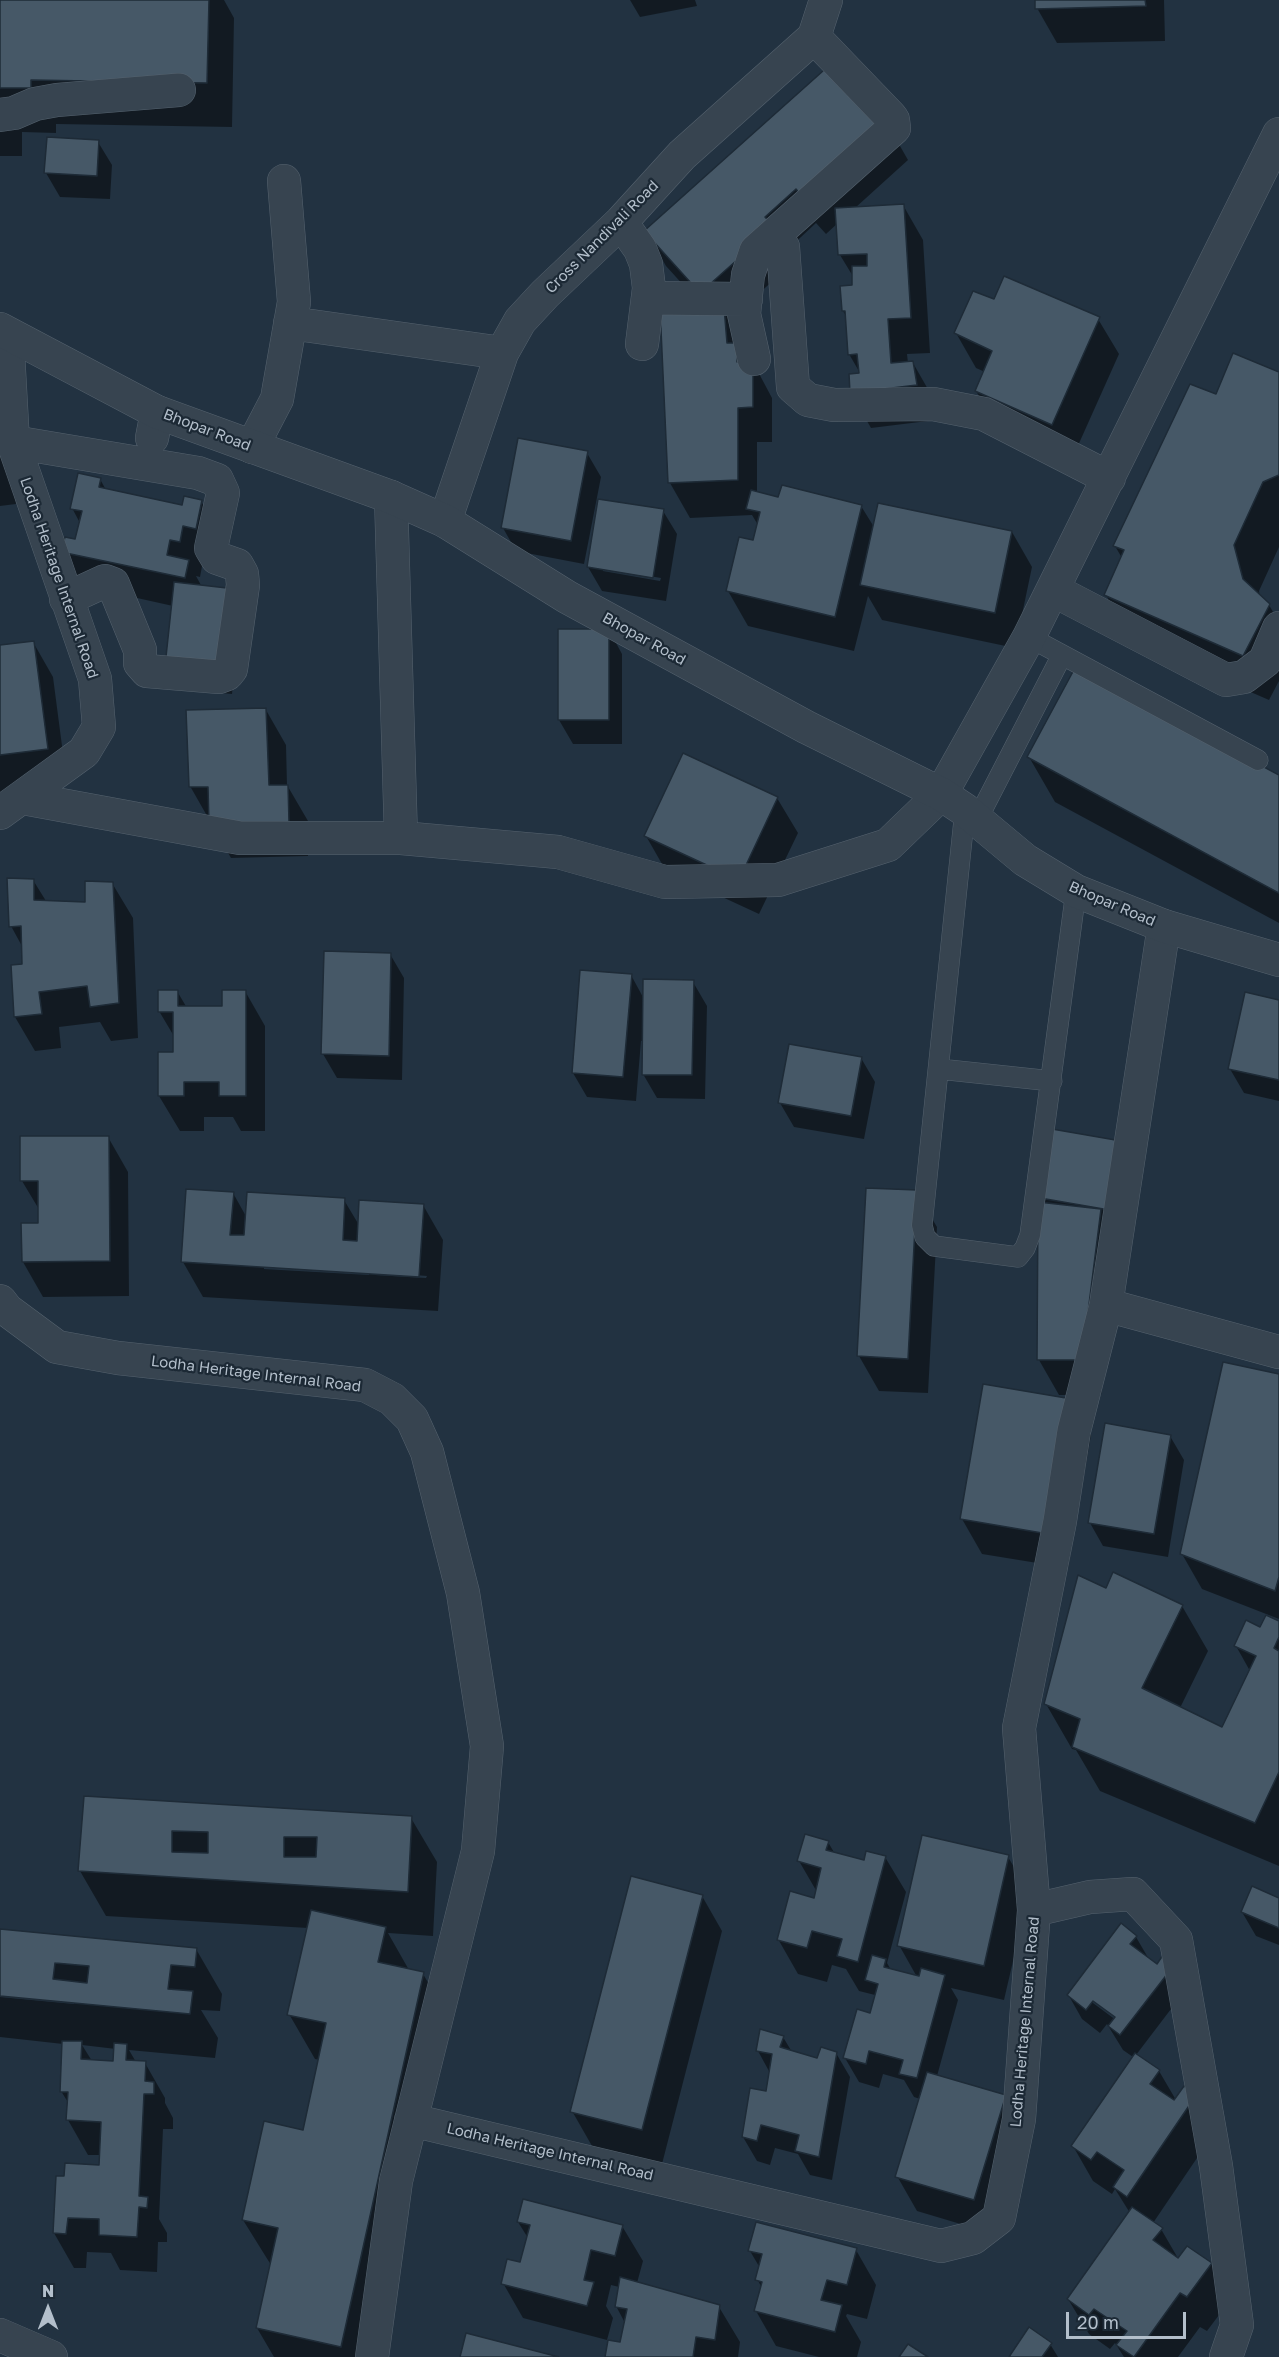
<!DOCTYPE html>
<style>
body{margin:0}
#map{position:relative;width:1279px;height:2357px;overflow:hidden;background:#223241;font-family:"Golos Text",sans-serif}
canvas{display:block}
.north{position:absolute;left:18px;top:2279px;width:60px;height:60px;-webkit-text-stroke:4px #1c2935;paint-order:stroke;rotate:0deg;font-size:16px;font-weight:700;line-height:24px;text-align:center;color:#b3bfcb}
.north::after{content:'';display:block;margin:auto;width:21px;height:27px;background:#b3bfcb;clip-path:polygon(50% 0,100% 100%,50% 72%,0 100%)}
.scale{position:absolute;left:1066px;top:2312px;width:120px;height:27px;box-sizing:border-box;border:3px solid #b3bfcb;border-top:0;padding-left:8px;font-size:18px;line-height:21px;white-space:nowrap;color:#b3bfcb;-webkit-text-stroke:4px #1c2935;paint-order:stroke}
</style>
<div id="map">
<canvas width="1279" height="2357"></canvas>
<div class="north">N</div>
<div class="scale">20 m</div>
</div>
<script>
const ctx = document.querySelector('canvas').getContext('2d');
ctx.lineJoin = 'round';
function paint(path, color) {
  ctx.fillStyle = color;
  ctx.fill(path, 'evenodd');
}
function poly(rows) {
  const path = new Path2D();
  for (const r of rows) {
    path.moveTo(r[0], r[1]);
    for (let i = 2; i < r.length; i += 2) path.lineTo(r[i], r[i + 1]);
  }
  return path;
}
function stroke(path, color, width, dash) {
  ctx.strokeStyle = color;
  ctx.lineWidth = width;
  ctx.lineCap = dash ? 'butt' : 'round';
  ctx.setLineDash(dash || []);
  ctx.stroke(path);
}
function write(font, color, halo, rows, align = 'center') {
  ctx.font = font + ' "Golos Text",sans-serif';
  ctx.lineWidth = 4.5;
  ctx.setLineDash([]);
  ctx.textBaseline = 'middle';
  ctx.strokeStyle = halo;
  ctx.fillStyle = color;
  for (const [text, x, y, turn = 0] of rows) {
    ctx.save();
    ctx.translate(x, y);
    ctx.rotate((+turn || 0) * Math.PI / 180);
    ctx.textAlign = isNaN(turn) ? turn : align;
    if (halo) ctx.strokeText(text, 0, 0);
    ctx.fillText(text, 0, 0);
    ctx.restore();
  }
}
paint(poly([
 [0,0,224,0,234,18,232,127,56,124,56,133,22,132,22,156,0,156],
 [630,0,695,0,697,6,640,17],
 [1036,0,1164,0,1165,41,1057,43,1037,8],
 [888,125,908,160,855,208,903,205,923,240,930,353,907,354,908,363,913,363,933,398,936,420,871,428,851,393,860,373,849,354,847,318,843,311,854,286,854,278,840,255,838,223,826,234,816,223,786,251,793,263,730,319,772,398,772,442,757,442,757,493,780,498,861,506,874,527,1012,532,1032,567,1015,648,882,620,868,596,854,651,748,626,728,591,754,542,758,525,752,515,690,518,670,483,705,309,666,266,646,231],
 [98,142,112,165,110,199,60,197,46,173],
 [994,301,1098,319,1119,354,1072,459,997,426,976,391,985,372,976,368,956,333],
 [1279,373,1279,547,1259,591,1260,597,1269,605,1279,622,1279,681,1269,700,1131,640,1106,595,1122,558,1115,546,1216,396],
 [0,411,9,426,16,504,0,506],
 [587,453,601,477,584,564,516,551,503,528],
 [100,479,106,490,183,507,201,501,221,536,203,561,200,577,196,576,202,587,240,613,232,694,180,689,173,606,83,586,63,551,76,541,80,523,72,508],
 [663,511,677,534,666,601,602,591,588,567],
 [603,568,661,578,660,581,603,571],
 [609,630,622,654,622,744,573,744,559,720],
 [33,642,53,677,67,784,0,792,0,647],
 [266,710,286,745,287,785,308,821,308,856,231,858,190,786],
 [684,755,777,798,798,833,759,914,666,871,646,836],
 [1029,757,1279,777,1279,923,1055,802],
 [33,880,46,901,86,903,112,883,133,918,138,1038,111,1041,100,1022,59,1027,61,1048,35,1051,15,1017,24,965,23,948,11,926],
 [390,954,404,978,402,1080,337,1078,323,1054],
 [631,975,644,999,693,982,707,1006,705,1099,657,1098,643,1074,644,1041,641,1041,636,1101,587,1097,573,1073],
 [177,991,187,1008,223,1008,245,991,265,1026,265,1131,241,1131,233,1117,204,1117,204,1131,180,1131,159,1096,175,1054,175,1038,159,1011],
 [1279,1002,1279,1101,1244,1093,1230,1069],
 [861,1058,875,1082,864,1139,794,1127,780,1103],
 [108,1137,128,1172,129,1296,43,1297,23,1262,40,1224,40,1211,22,1181],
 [1126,1143,1121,1246,1101,1395,1059,1395,1039,1360,1041,1198],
 [916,1192,937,1227,928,1393,879,1391,859,1356],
 [233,1193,247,1218,344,1200,359,1225,423,1205,443,1240,438,1311,203,1297,183,1262],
 [264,1266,369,1272,369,1275,264,1269],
 [376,1272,427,1276,426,1278,376,1275],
 [1279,1376,1279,1619,1202,1589,1182,1554],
 [1071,1400,1091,1435,1068,1568,982,1554,962,1519],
 [1170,1436,1184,1460,1168,1557,1103,1546,1090,1523],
 [1107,1590,1182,1606,1208,1651,1180,1708,1223,1729,1250,1671,1236,1646,1261,1629,1279,1623,1279,1866,1100,1791,1076,1750,1072,1749,1046,1704],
 [85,1797,411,1818,437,1862,433,1936,388,1933,409,1970,423,1974,449,2018,374,2357,274,2357,257,2328,271,2265,243,2220,304,2131,320,2060,315,2059,289,2014,308,1928,106,1916,80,1871],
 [828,1842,835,1854,865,1862,885,1857,906,1892,887,1963,891,1970,917,1977,899,1945,1008,1857,1029,1892,1004,2000,951,1988,958,2000,937,2076,1005,2096,994,2234,917,2211,897,2176,920,2099,914,2097,904,2080,883,2074,879,2088,859,2082,845,2058,871,2015,875,1995,859,1991,846,1969,832,1965,827,1982,798,1974,778,1939,815,1900,817,1892,799,1861],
 [702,1896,722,1931,662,2164,592,2146,572,2111],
 [1279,1899,1279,1945,1256,1936,1242,1912],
 [0,1930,196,1949,222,1994,220,2011,201,2010,218,2038,215,2058,129,2050,136,2062,145,2063,165,2098,165,2103,173,2118,173,2129,163,2129,159,2219,167,2233,167,2242,158,2242,157,2272,120,2270,111,2253,87,2252,86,2268,74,2268,54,2233,65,2177,100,2167,101,2155,88,2155,68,2120,69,2104,61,2091,63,2044,0,2037,0,1997,74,2004,74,2001,0,1994],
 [82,2045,116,2049,115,2063,92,2061],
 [1136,1937,1150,1961,1187,1988,1136,2055,1159,2071,1176,2100,1184,2088,1216,2130,1153,2223,1161,2229,1179,2260,1211,2264,1231,2299,1207,2331,1200,2327,1178,2357,1124,2357,1115,2343,1110,2349,1089,2334,1068,2299,1130,2213,1115,2189,1112,2194,1093,2181,1073,2146,1133,2057,1123,2050,1107,2024,1100,2033,1082,2019,1069,1996],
 [1093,1999,1122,2021,1120,2023,1093,2003],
 [783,2037,792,2052,818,2060,836,2053,850,2077,832,2180,810,2175,798,2154,775,2148,770,2165,757,2161,743,2137,767,2093,770,2073,758,2051],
 [518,2222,622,2226,643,2261,637,2283,719,2307,740,2342,738,2357,606,2357,621,2344,625,2323,616,2306,619,2287,611,2285,606,2306,613,2318,607,2340,523,2318,503,2283,521,2264,528,2238],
 [856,2250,876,2285,867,2319,847,2314,846,2316,861,2342,857,2357,819,2357,776,2346,756,2311,762,2288,757,2279,760,2268,750,2251],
 [1050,2344,1058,2357,1010,2357]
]), '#0007');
const building = poly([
 [0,0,209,0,207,83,31,80,31,88,0,88,0,0],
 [1035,0,1145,0,1146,6,1035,9,1035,0],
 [833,62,889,124,805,200,796,189,765,217,774,227,700,293,644,231,833,62],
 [47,137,99,140,97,176,44,173,47,137],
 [904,204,911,318,888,319,891,363,913,361,917,385,850,393,849,374,859,373,857,354,848,355,845,311,842,311,840,286,852,285,852,266,867,266,867,254,838,255,835,208,904,204],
 [1004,276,1100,317,1052,425,975,391,992,351,954,333,973,291,994,299,1004,276],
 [724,307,727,343,737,343,737,362,753,362,753,407,738,408,738,480,668,483,660,308,724,307],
 [1233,353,1279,372,1279,475,1263,482,1234,545,1243,579,1270,604,1243,656,1104,595,1124,550,1113,546,1190,384,1216,394,1233,353],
 [518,438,588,451,571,541,501,528,518,438],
 [78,473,101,478,99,487,182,505,184,496,202,500,196,529,183,526,180,542,170,540,167,555,189,560,185,578,61,552,65,537,75,539,82,511,70,509,78,473],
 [782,485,862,505,835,617,726,591,739,537,753,540,760,512,746,509,751,490,778,497,782,485],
 [598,499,664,509,653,578,587,567,598,499],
 [878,503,1012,531,995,613,860,585,878,503],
 [174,582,227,588,218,671,165,666,174,582],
 [558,629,609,629,609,720,558,720,558,629],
 [34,641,48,749,0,755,0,645,34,641],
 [1076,666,1279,775,1279,893,1027,757,1076,666],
 [266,708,269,785,288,785,289,822,209,824,208,787,189,787,186,710,266,708],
 [683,753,778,797,739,880,644,836,683,753],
 [7,878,34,879,34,900,85,902,85,881,113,882,119,1003,90,1007,87,986,39,992,42,1014,14,1017,11,965,22,964,21,926,9,927,7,878],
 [324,951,391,953,389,1056,321,1054,324,951],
 [580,970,632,974,623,1077,572,1073,580,970],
 [643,979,694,980,692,1075,642,1075,643,979],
 [158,990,178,990,178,1006,222,1006,222,990,246,990,246,1096,219,1096,219,1082,184,1082,184,1096,158,1096,158,1052,173,1052,173,1012,158,1012,158,990],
 [1245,992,1279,1000,1279,1080,1228,1069,1245,992],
 [789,1044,862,1057,851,1116,778,1103,789,1044],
 [1052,1129,1127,1142,1115,1211,1040,1198,1052,1129],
 [20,1136,109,1136,110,1261,22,1262,21,1223,38,1223,38,1181,20,1181,20,1136],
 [866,1188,917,1190,908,1359,857,1356,866,1188],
 [186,1189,234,1192,230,1235,244,1235,247,1192,345,1198,343,1240,357,1241,359,1200,424,1204,419,1277,181,1262,186,1189],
 [1038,1202,1101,1209,1082,1360,1037,1360,1038,1202],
 [1223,1362,1279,1374,1279,1577,1275,1591,1180,1554,1223,1362],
 [983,1384,1072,1399,1048,1534,960,1519,983,1384],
 [1105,1423,1171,1435,1154,1534,1088,1523,1105,1423],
 [1113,1572,1183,1605,1142,1688,1222,1727,1256,1656,1234,1646,1246,1620,1260,1627,1266,1615,1279,1621,1279,1637,1274,1648,1279,1651,1279,1772,1255,1823,1072,1747,1080,1719,1044,1704,1078,1575,1106,1588,1113,1572],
 [84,1796,412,1816,408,1892,78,1871,84,1796],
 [172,1831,208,1832,208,1853,172,1852,172,1831],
 [284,1837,317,1837,316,1857,284,1857,284,1837],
 [805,1834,829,1841,826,1850,864,1860,866,1851,886,1856,858,1962,837,1956,842,1939,812,1931,807,1948,777,1940,790,1891,814,1898,821,1868,797,1861,805,1834],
 [922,1835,1009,1855,984,1966,897,1946,922,1835],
 [631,1876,703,1895,642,2130,570,2112,631,1876],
 [1252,1886,1279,1898,1279,1928,1241,1912,1252,1886],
 [311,1910,386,1927,378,1962,424,1972,341,2347,256,2328,278,2228,242,2220,264,2121,303,2130,312,2088,326,2023,287,2015,311,1910],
 [1121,1923,1137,1936,1130,1944,1157,1964,1163,1955,1175,1964,1120,2035,1108,2026,1115,2017,1093,2001,1086,2010,1067,1995,1121,1923],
 [0,1929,197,1948,195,1967,171,1965,168,1989,193,1991,190,2014,0,1996,0,1929],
 [55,1963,89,1966,87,1983,53,1979,55,1963],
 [872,1955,886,1959,884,1967,919,1976,921,1968,945,1975,917,2078,899,2074,903,2060,869,2051,866,2064,843,2058,857,2009,870,2013,878,1984,865,1980,872,1955],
 [760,2029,784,2036,780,2047,817,2058,821,2047,837,2052,819,2157,795,2151,799,2135,761,2125,757,2141,742,2137,750,2088,766,2091,772,2054,756,2051,760,2029],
 [62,2041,82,2041,81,2059,113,2061,114,2043,127,2044,126,2060,146,2061,145,2081,154,2082,154,2094,144,2094,139,2196,148,2197,147,2208,139,2207,137,2237,99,2235,99,2219,68,2218,66,2234,53,2233,56,2176,64,2176,65,2163,99,2165,101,2122,66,2120,68,2092,60,2092,62,2041],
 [1135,2053,1160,2070,1150,2084,1174,2100,1184,2086,1197,2094,1127,2197,1113,2187,1124,2170,1097,2152,1091,2160,1071,2146,1135,2053],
 [927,2072,1006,2095,974,2200,895,2177,927,2072],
 [523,2199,623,2225,615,2256,591,2250,584,2280,594,2282,587,2306,501,2284,507,2259,520,2262,530,2225,517,2222,523,2199],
 [1132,2207,1163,2228,1153,2240,1178,2258,1187,2246,1212,2263,1187,2297,1180,2293,1134,2357,1116,2345,1127,2331,1094,2309,1089,2315,1067,2299,1132,2207],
 [756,2222,857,2248,847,2285,827,2280,821,2300,842,2305,835,2332,754,2311,762,2282,755,2280,762,2254,748,2251,756,2222],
 [620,2277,720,2305,715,2340,696,2337,693,2357,605,2357,608,2340,620,2342,627,2309,615,2307,620,2277],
 [1029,2327,1052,2343,1042,2357,1009,2357,1029,2327],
 [466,2333,559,2357,460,2357,466,2333],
 [908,2344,928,2357,899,2357,908,2344]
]);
paint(building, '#465867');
stroke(building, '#1e2b37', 1.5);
const service = poly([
 [1029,637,1258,760],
 [965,810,922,1225,925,1237,934,1246,1018,1257,1025,1248,1030,1235,1076,891],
 [977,820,1062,655],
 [939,1069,1052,1081]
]);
const minor = poly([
 [0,115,14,113,35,104,57,100,179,90],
 [621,222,640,249,646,264,649,288,642,344],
 [783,247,793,387,808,400,834,405,933,404,984,414,1109,478],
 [648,298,746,299],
 [290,323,502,353],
 [754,359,744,314,748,275,756,251,894,128,893,120,890,116,814,37],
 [152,438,157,412],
 [13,442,198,473,217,480,223,493,211,548,217,558,237,565,242,574,243,585,231,669,227,674,219,677,147,671,140,663,140,650,113,584,105,581,66,599],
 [252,447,277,399,294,302,284,181],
 [391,497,401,838],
 [445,521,502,353,520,321,545,294,621,222,682,155,814,37,826,0],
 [1053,590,1226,680,1244,677,1265,661,1279,628],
 [23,798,240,838,401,838,558,852,665,882,778,880,888,845,941,794,1029,637,1279,134],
 [0,813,84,752,99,727,95,679,13,442,7,334],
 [0,1301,7,1310,57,1347,118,1358,365,1385,392,1399,412,1419,427,1452,463,1593,487,1746,478,1851,396,2181,372,2357],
 [1106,1305,1279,1352],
 [1034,1910,1019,1728,1060,1521,1074,1431,1106,1305,1164,926],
 [411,2120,941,2246,973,2238,999,2218,1019,2119,1034,1910,1090,1897,1133,1894,1176,1940,1216,2166,1237,2325,1226,2357],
 [0,2335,51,2357]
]);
const tertiary = poly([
 [0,329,157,412,391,497,445,521,567,597,806,727,941,794,965,810,1025,860,1076,891,1164,926,1279,960]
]);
stroke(service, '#55626e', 21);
stroke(minor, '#55626e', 34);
stroke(tertiary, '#55626e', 34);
stroke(service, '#374450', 20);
stroke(minor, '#374450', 33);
stroke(tertiary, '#374450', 33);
write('15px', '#b3bfcb', '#1c2935', [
 ["Cross Nandivali Road",602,237,-45],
 ["Bhopar Road",207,430,21],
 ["Lodha Heritage Internal Road",59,578,71],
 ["Bhopar Road",644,639,29],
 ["Bhopar Road",1112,904,23],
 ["Lodha Heritage Internal Road",256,1374,7],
 ["Lodha Heritage Internal Road",1025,2022,-85],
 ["Lodha Heritage Internal Road",550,2152,13]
]);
</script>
